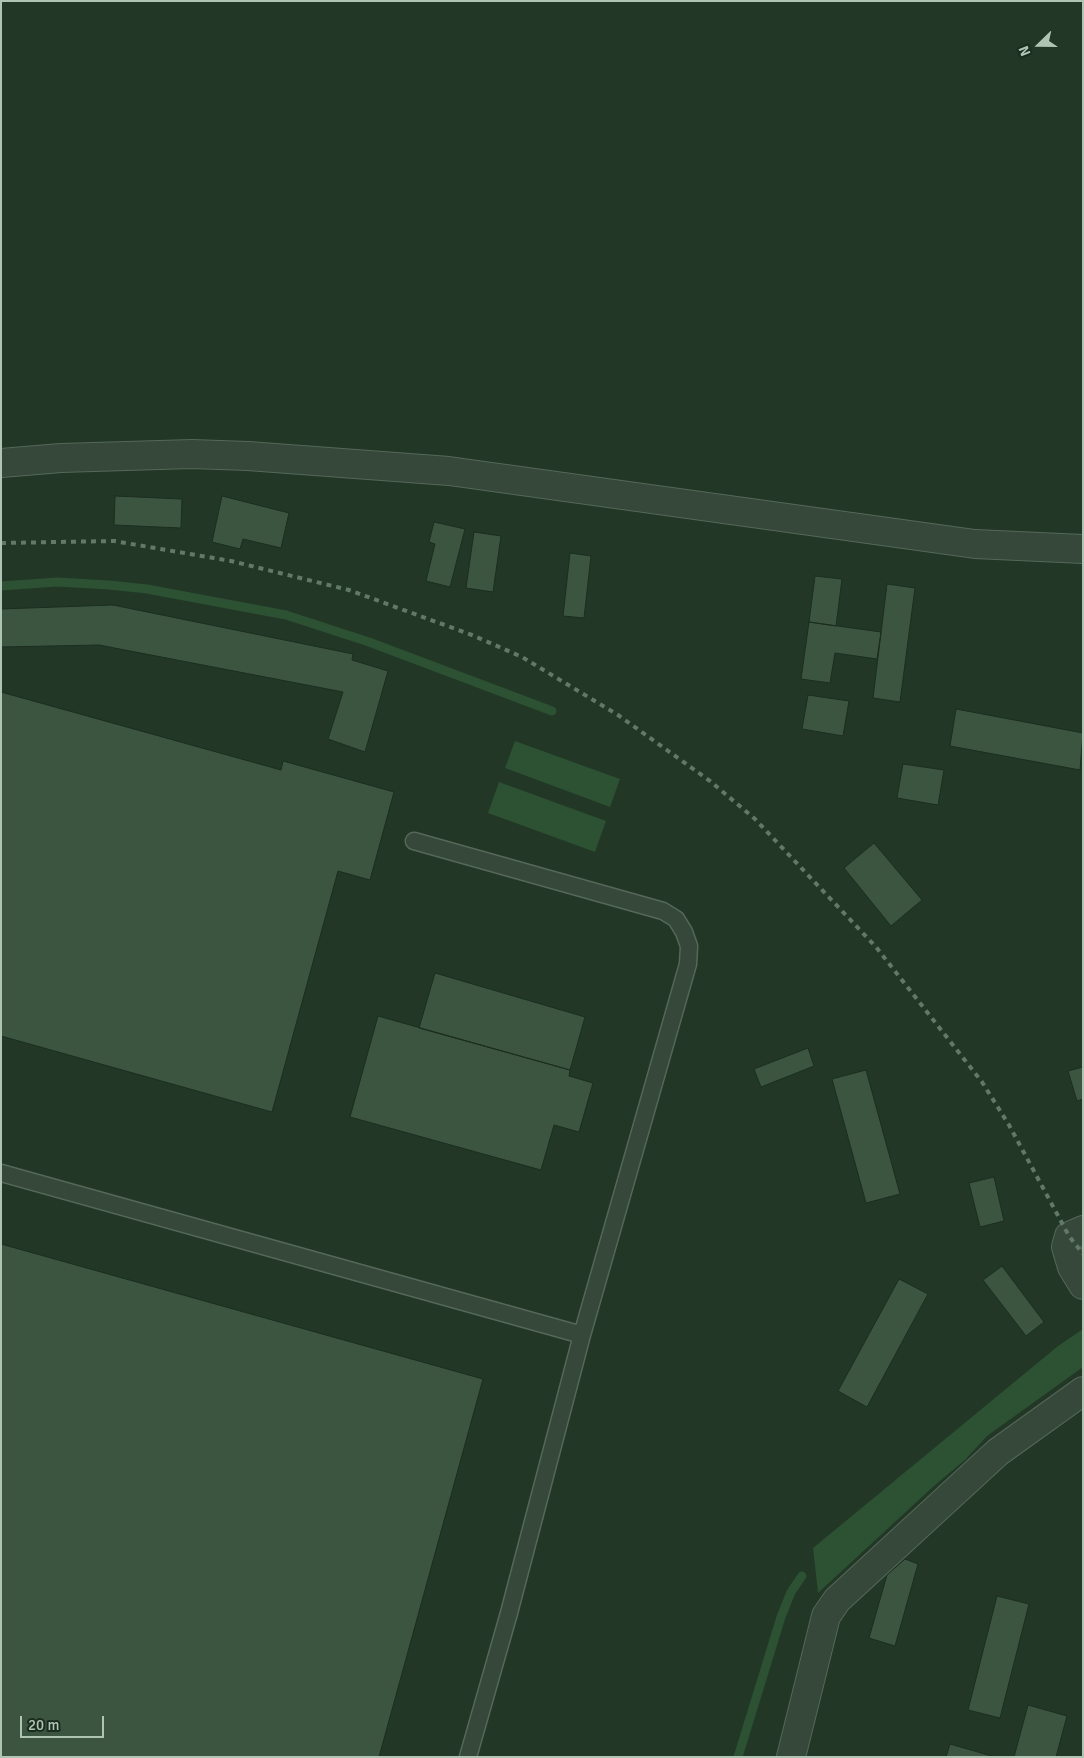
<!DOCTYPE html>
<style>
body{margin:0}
#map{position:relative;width:1084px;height:1758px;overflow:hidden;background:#223726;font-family:Signika,sans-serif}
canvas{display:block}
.frame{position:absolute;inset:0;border:2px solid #b0c4b4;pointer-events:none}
.north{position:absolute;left:1014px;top:20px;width:50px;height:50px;-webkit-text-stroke:4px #1a2c1e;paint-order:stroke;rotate:248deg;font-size:14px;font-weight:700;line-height:20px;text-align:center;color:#b0c4b4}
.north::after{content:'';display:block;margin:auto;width:18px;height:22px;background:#b0c4b4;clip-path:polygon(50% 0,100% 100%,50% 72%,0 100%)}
.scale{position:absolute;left:20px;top:1716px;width:84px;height:22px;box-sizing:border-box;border:2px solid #b0c4b4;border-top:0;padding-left:6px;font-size:15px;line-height:18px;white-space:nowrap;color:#b0c4b4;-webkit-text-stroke:4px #1a2c1e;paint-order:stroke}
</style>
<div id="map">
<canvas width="1084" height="1758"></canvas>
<div class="frame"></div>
<div class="north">N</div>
<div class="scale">20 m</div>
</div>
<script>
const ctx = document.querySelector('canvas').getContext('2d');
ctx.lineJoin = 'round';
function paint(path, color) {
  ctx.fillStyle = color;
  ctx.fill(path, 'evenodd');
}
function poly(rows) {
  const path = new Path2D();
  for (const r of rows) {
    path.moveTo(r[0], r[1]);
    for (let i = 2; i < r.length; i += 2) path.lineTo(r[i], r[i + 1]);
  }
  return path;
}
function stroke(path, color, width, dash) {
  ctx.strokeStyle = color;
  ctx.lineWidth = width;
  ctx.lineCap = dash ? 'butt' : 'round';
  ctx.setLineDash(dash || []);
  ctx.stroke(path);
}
paint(poly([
 [515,741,620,779,610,807,505,768],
 [499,782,606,821,595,852,488,813],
 [1083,1329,1083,1367,987,1436,965,1460,935,1485,818,1593,813,1548,1058,1346]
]), '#2c5133');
stroke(poly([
 [1,586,57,582,109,585,147,589,286,615,369,642,552,711],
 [738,1757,781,1617,791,1592,802,1576]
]), '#2c5133', 9);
const building = poly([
 [115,496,182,499,181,528,114,525,115,496],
 [222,496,289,513,281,548,243,539,240,549,212,542,222,496],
 [434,522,465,529,450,587,426,581,435,544,429,542,434,522],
 [474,532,501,536,493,592,466,588,474,532],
 [570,553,591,556,584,618,563,616,570,553],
 [815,576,842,579,836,626,809,622,815,576],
 [887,584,915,588,900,702,873,698,887,584],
 [113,605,353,654,352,660,388,671,365,752,328,739,343,692,99,645,1,647,1,609,113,605],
 [809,622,881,632,877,659,835,653,830,683,801,679,809,622],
 [1,692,281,770,283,761,394,792,370,880,338,871,272,1112,1,1036,1,692],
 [808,695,849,701,843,736,802,729,808,695],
 [956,709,1083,733,1080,770,950,746,956,709],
 [903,764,944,770,938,805,897,798,903,764],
 [874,843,922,900,891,926,844,868,874,843],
 [435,973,585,1017,570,1070,419,1028,435,973],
 [378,1016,570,1070,569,1076,593,1083,579,1132,554,1125,541,1170,350,1117,378,1016],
 [808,1048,814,1066,761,1087,754,1069,808,1048],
 [1083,1067,1083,1099,1077,1101,1068,1071,1083,1067],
 [866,1070,900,1194,866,1203,832,1079,866,1070],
 [994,1177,1004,1221,980,1227,969,1183,994,1177],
 [1,1244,483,1379,379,1757,1,1757,1,1244],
 [1002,1266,1044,1322,1026,1336,983,1280,1002,1266],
 [899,1279,928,1294,867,1407,838,1391,899,1279],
 [905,1559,918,1564,895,1646,869,1638,887,1575,905,1559],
 [997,1596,1029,1604,1000,1718,968,1710,997,1596],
 [1028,1705,1067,1716,1056,1757,1014,1757,1028,1705],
 [950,1744,995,1757,946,1757,950,1744]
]);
paint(building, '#3b5540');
stroke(building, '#1c2e20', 1);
const service = poly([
 [414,841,663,911,676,919,684,932,689,946,688,964,582,1335,509,1613,468,1757],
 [1,1173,582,1335]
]);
const minor = poly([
 [1083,1230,1069,1236,1066,1247,1072,1267,1083,1285],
 [791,1757,826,1616,837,1600,998,1452,1083,1391]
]);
const tertiary = poly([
 [1,463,61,458,192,454,248,456,449,471,975,544,1083,549]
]);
stroke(service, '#556859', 19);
stroke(minor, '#556859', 30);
stroke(tertiary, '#556859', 30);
stroke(service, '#354839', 16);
stroke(minor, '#354839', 28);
stroke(tertiary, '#354839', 28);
stroke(poly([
 [1,543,114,541,231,561,349,590,472,635,522,657,618,715,710,781,755,819,876,947,982,1082,1009,1125,1069,1236,1083,1254]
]), '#627967', 4, [5, 5]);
</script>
